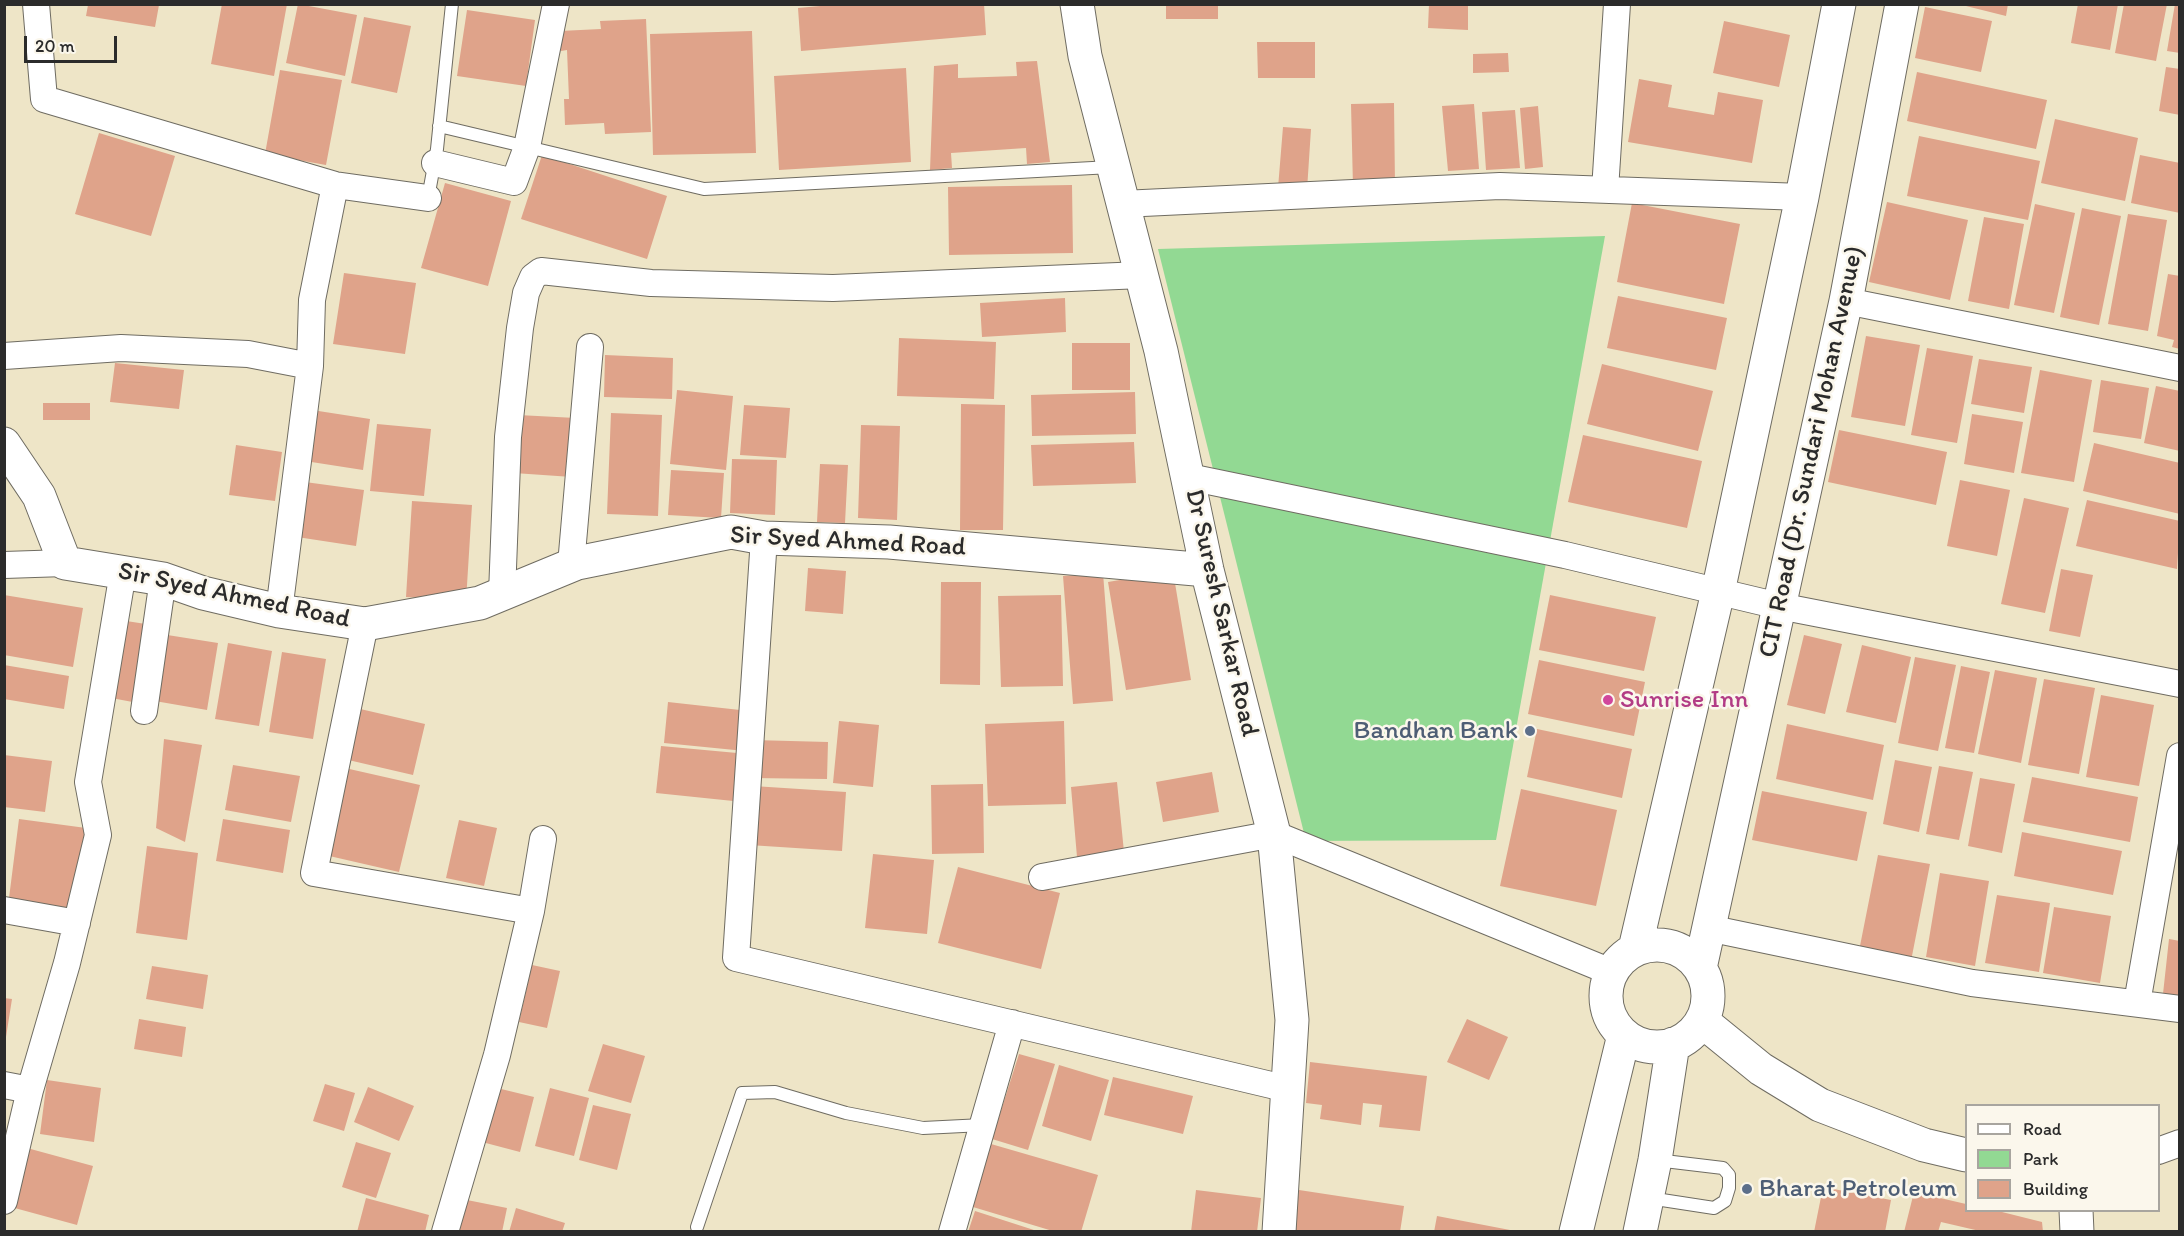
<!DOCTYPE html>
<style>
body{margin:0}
#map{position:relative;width:2184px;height:1236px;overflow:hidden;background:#eee5c7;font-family:Itim,sans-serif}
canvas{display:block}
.frame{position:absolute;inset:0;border:6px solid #2b2b2b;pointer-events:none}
.legend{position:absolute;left:1965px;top:1104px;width:195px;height:108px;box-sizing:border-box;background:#fbf7ec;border:2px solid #a8a59f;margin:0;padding:8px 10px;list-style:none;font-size:18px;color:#2b2b2b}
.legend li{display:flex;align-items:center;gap:12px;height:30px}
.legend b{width:30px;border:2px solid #a8a59f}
.scale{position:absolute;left:24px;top:36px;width:93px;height:27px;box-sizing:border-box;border:3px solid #2b2b2b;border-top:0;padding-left:8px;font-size:18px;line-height:21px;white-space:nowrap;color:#2b2b2b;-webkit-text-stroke:4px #fbf7ec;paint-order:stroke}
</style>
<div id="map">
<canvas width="2184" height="1236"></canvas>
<div class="frame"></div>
<ul class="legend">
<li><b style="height:8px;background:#fff"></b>Road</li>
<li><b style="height:16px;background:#92d993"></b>Park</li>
<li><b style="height:16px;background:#dfa38a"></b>Building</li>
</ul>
<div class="scale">20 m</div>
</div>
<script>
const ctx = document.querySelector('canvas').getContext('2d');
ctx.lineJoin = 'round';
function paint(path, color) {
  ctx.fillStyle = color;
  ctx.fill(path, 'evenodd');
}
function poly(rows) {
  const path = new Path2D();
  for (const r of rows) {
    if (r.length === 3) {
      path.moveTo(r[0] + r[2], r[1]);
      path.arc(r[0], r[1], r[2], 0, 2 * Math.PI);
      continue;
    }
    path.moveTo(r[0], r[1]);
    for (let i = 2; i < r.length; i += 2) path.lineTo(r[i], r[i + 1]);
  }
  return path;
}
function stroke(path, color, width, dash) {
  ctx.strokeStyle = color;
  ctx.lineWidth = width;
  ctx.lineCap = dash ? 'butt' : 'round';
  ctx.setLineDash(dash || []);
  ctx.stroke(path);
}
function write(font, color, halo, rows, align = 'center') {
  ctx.font = font + ' Itim,sans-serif';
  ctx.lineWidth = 5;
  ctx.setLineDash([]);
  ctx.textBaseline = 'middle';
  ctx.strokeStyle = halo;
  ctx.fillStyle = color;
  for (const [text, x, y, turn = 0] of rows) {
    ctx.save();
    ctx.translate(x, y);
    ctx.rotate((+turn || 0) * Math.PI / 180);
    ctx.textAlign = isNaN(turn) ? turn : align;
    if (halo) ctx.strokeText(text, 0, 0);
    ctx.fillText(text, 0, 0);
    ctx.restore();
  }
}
paint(poly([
 [1605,236,1496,840,1306,841,1158,249]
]), '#92d993');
paint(poly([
 [222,4,287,4,274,76,211,64],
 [298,4,357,15,345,76,286,63],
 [842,4,984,4,986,35,801,51,798,8],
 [1166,4,1218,4,1218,19,1166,19],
 [1429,4,1468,4,1468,30,1428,28],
 [1958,4,2008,4,2006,16],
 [2078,4,2118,4,2110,50,2071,43],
 [2124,4,2167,4,2156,61,2115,53],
 [2175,4,2180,4,2180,53,2167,51],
 [88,5,159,5,155,27,86,16],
 [1925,7,1992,21,1981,72,1915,58],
 [467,10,535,20,526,86,457,76],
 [364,17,411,26,397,93,351,83],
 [646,19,651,132,605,134,604,123,565,125,564,99,569,99,567,50,561,51,560,31,601,29,600,21],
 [1724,21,1790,35,1779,87,1713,73],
 [752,31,756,153,653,155,650,34],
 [1257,42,1315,42,1315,78,1258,78],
 [1508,53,1509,72,1473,73,1473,54],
 [1037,61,1050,162,1027,164,1026,148,951,153,952,168,930,170,934,66,958,64,958,78,1017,76,1016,62],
 [2166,67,2180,69,2180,115,2159,111],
 [906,68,911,162,779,170,774,76],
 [280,70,342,80,326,165,265,154],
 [1917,72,2047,100,2036,149,1907,121],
 [1639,79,1672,85,1668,107,1714,115,1718,92,1763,100,1752,163,1628,142],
 [1394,103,1395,186,1353,187,1351,104],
 [1474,104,1479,169,1448,171,1442,106],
 [1538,106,1543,167,1525,169,1520,108],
 [1515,110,1520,168,1486,170,1482,112],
 [2055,119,2138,138,2125,201,2041,183],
 [1283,127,1311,129,1307,190,1278,188],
 [99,133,175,156,151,236,75,214],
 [1919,136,2040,161,2028,220,1907,196],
 [542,155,667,196,647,259,521,219],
 [2140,155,2180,163,2180,213,2131,203],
 [445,183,511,201,488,286,421,268],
 [1072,185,1073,253,949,255,948,187],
 [1887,202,1968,220,1950,300,1869,282],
 [1632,203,1740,224,1724,304,1617,282],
 [2035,204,2075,213,2054,313,2014,305],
 [2082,208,2121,216,2099,325,2060,317],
 [2128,214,2167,220,2148,331,2108,324],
 [1984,217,2024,224,2009,309,1968,301],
 [344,273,416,283,405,354,333,344],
 [2168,274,2180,276,2180,349,2172,347,2174,340,2157,336],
 [1618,296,1727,318,1716,370,1607,348],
 [1065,298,1066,332,982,337,980,303],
 [1866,336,1920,345,1905,426,1851,417],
 [899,338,996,342,994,399,897,396],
 [1072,343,1130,343,1130,390,1072,390],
 [1927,348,1973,356,1957,443,1911,435],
 [605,355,673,358,672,399,604,397],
 [1979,359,2032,367,2024,413,1971,404],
 [115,363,184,370,179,409,110,402],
 [1602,364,1713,391,1698,451,1587,424],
 [2040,370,2092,380,2074,482,2021,473],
 [2101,380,2149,388,2141,439,2093,432],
 [2156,386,2180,391,2180,451,2144,443],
 [677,390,733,396,726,470,670,464],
 [1135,392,1136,434,1032,436,1031,395],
 [43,403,90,403,90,420,43,420],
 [961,404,1005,405,1003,530,960,530],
 [744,405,790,408,786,458,740,455],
 [312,410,370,419,363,470,305,461],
 [611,413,662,415,658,516,607,514],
 [1972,414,2023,422,2014,473,1964,464],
 [518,415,576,418,572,477,514,473],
 [377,424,431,429,424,496,370,491],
 [861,425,900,426,897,520,858,518],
 [1839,430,1947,452,1936,505,1828,482],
 [1583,435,1702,461,1687,528,1568,502],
 [1134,442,1136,483,1033,486,1031,445],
 [2094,443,2180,463,2180,514,2083,491],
 [236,445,282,452,275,501,229,495],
 [732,459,777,460,775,515,730,513],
 [820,464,848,465,845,523,817,522],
 [671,470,724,473,721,518,668,515],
 [1960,480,2010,490,1997,556,1947,546],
 [305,482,364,490,356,546,297,537],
 [2024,498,2069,508,2045,613,2001,604],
 [2087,500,2180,521,2177,569,2076,546],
 [412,501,472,505,466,601,406,597],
 [808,568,846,571,843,614,805,611],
 [2061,569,2093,575,2080,637,2049,631],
 [1173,571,1191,680,1126,690,1108,582],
 [1103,573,1113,701,1073,704,1063,576],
 [941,582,981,582,980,685,940,684],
 [4,595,83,608,73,667,4,655],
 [1061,595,1063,686,1001,687,998,596],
 [1550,595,1656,617,1644,671,1539,650],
 [120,620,152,625,138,703,106,697],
 [161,634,218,643,207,710,149,700],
 [1804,635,1842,644,1825,714,1787,705],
 [228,643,272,651,259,726,215,719],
 [1862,645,1911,657,1896,723,1846,712],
 [282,652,326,659,313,739,269,732],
 [1915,657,1956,665,1938,751,1898,743],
 [1539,660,1645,682,1634,736,1528,714],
 [4,665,69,676,64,709,4,699],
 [1961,666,1990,672,1974,753,1945,748],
 [1995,670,2037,678,2021,763,1978,754],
 [2044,679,2095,688,2079,774,2028,765],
 [2101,695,2154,705,2139,786,2086,777],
 [668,702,749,711,745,751,664,743],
 [356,708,425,724,413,775,344,759],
 [839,721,879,725,873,787,833,783],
 [1064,721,1066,804,988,806,985,724],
 [1787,724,1884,745,1873,800,1776,779],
 [1537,729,1632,749,1622,798,1527,777],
 [164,739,202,745,185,842,156,828],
 [753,740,828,742,827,779,752,778],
 [661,746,748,754,743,802,656,793],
 [4,755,52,761,45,812,4,807],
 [1895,760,1932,767,1919,832,1883,824],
 [233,765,300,776,291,822,225,810],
 [1939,766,1973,772,1959,840,1926,834],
 [345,768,420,785,399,872,325,855],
 [1212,772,1219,812,1163,822,1156,782],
 [2032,777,2138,797,2130,842,2023,822],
 [1980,778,2015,784,2002,853,1968,846],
 [1117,782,1124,852,1077,857,1071,787],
 [983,784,984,853,932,854,931,785],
 [753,786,846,792,842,851,749,845],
 [1521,789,1617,810,1596,906,1500,886],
 [1762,791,1867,812,1857,861,1752,840],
 [19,819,86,828,75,915,8,906],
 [223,819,290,830,283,873,216,861],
 [459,820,497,828,484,886,446,878],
 [2022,832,2122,851,2113,895,2014,876],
 [147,846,198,853,187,940,136,933],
 [873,854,934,860,927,934,865,928],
 [1878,855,1930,864,1911,961,1859,951],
 [958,867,1060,893,1041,969,938,943],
 [1940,873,1989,881,1975,966,1926,957],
 [1997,895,2050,903,2039,972,1985,963],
 [2054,907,2111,916,2100,983,2043,973],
 [2169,939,2180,941,2180,1005,2162,1003],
 [532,965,560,971,547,1028,519,1022],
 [152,966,208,975,203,1009,146,999],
 [4,998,12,999,6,1037,4,1037],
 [139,1019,186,1027,182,1057,134,1049],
 [1467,1019,1508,1037,1489,1080,1447,1062],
 [603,1044,645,1056,631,1103,588,1091],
 [1019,1054,1055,1064,1028,1150,992,1139],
 [1310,1062,1427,1076,1420,1131,1379,1127,1382,1105,1363,1103,1361,1125,1320,1119,1322,1105,1306,1103],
 [1059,1065,1109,1080,1091,1141,1042,1126],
 [1113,1077,1193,1096,1183,1134,1104,1115],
 [47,1080,101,1088,94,1142,40,1134],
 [325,1084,355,1093,344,1131,313,1121],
 [368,1087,414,1106,399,1141,354,1122],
 [497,1088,534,1097,520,1152,482,1142],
 [550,1088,589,1098,574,1156,535,1146],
 [593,1105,631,1114,617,1170,579,1160],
 [356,1142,391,1153,376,1198,342,1187],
 [991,1144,1098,1175,1081,1232,1056,1232,973,1207],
 [27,1148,93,1166,77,1225,11,1207],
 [1823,1187,1891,1200,1885,1232,1814,1232],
 [1196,1190,1261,1198,1257,1232,1191,1232],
 [1299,1190,1404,1206,1400,1232,1293,1232],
 [1914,1192,1966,1204,1966,1210,1994,1210,2042,1222,2043,1232,1984,1232,1941,1222,1938,1232,1904,1232],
 [366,1198,429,1215,425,1232,357,1232],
 [462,1199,507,1208,502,1232,455,1232],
 [516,1208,565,1223,562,1232,509,1232],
 [975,1211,1037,1231,1037,1232,968,1232],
 [1437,1216,1510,1230,1510,1232,1434,1232]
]), '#dfa38a');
const lane = poly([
 [439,126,704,189,1111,167],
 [428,198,437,149,452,4],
 [1649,1198,1714,1208,1725,1201,1729,1188,1729,1175,1723,1168,1656,1160],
 [697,1227,742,1093,775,1092,846,1113,923,1128,983,1125]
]);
const street = poly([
 [36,4,44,99,335,185,428,198],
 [435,163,514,182,527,147,556,4],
 [1605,190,1617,4],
 [1122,204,1500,186,1802,197],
 [1846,301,2180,368],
 [4,356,121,348,248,354,310,366],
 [1189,477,1565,555,1779,606,2180,684],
 [764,538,736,958,1288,1089],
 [4,565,65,563],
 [571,565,590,347],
 [502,594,508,437,520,328,526,293,533,277,541,271,651,283,833,288,1142,275],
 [279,611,310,366,312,300,335,185],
 [365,624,314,873,531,911],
 [144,711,163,579],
 [1042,877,1274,834,1611,972],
 [4,910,77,923],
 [1708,928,1972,983,2180,1009],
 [2137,1003,2180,756],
 [4,1085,30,1090],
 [2158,1151,2180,1143],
 [4,1201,30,1090,67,963,98,835,88,782,123,572],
 [445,1232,497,1055,531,911,543,839],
 [952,1232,1012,1023]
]);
const secondary = poly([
 [1077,4,1085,56,1161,351,1207,570,1274,834,1292,1020,1279,1232],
 [4,444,39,496,65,563,163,579,203,593,279,611,365,624,480,603,577,563,731,532,764,538,889,542,1207,570],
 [1657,996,51],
 [1635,949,1718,592,1802,197,1839,4],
 [1700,968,1846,301,1902,4],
 [1702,1021,1761,1069,1820,1105,1924,1145,1966,1155],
 [2076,1210,2077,1232],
 [1576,1232,1624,1035],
 [1640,1232,1655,1160,1673,1044]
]);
stroke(lane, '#6f6c62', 14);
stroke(street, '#6f6c62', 28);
stroke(secondary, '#6f6c62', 35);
stroke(lane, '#fff', 12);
stroke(street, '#fff', 26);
stroke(secondary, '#fff', 33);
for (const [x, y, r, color] of [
 [1608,700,6,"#d1479c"],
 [1530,731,6,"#5c6f8a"],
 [1747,1189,6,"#5c6f8a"]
]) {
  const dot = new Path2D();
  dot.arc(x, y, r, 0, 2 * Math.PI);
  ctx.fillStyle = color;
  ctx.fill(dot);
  stroke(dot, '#fbf7ec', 2);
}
write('26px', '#2b2b2b', '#fbf7ec', [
 ["CIT Road (Dr. Sundari Mohan Avenue)",1812,452,-78],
 ["Sir Syed Ahmed Road",848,542,3],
 ["Sir Syed Ahmed Road",234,596,12],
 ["Dr Suresh Sarkar Road",1221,613,77]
]);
write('26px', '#b23c85', '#fbf7ec', [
 ["Sunrise Inn",1620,700]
], 'left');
write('26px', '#4e5e75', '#fbf7ec', [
 ["Bandhan Bank",1518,731],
 ["Bharat Petroleum",1759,1189,"left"]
], 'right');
</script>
